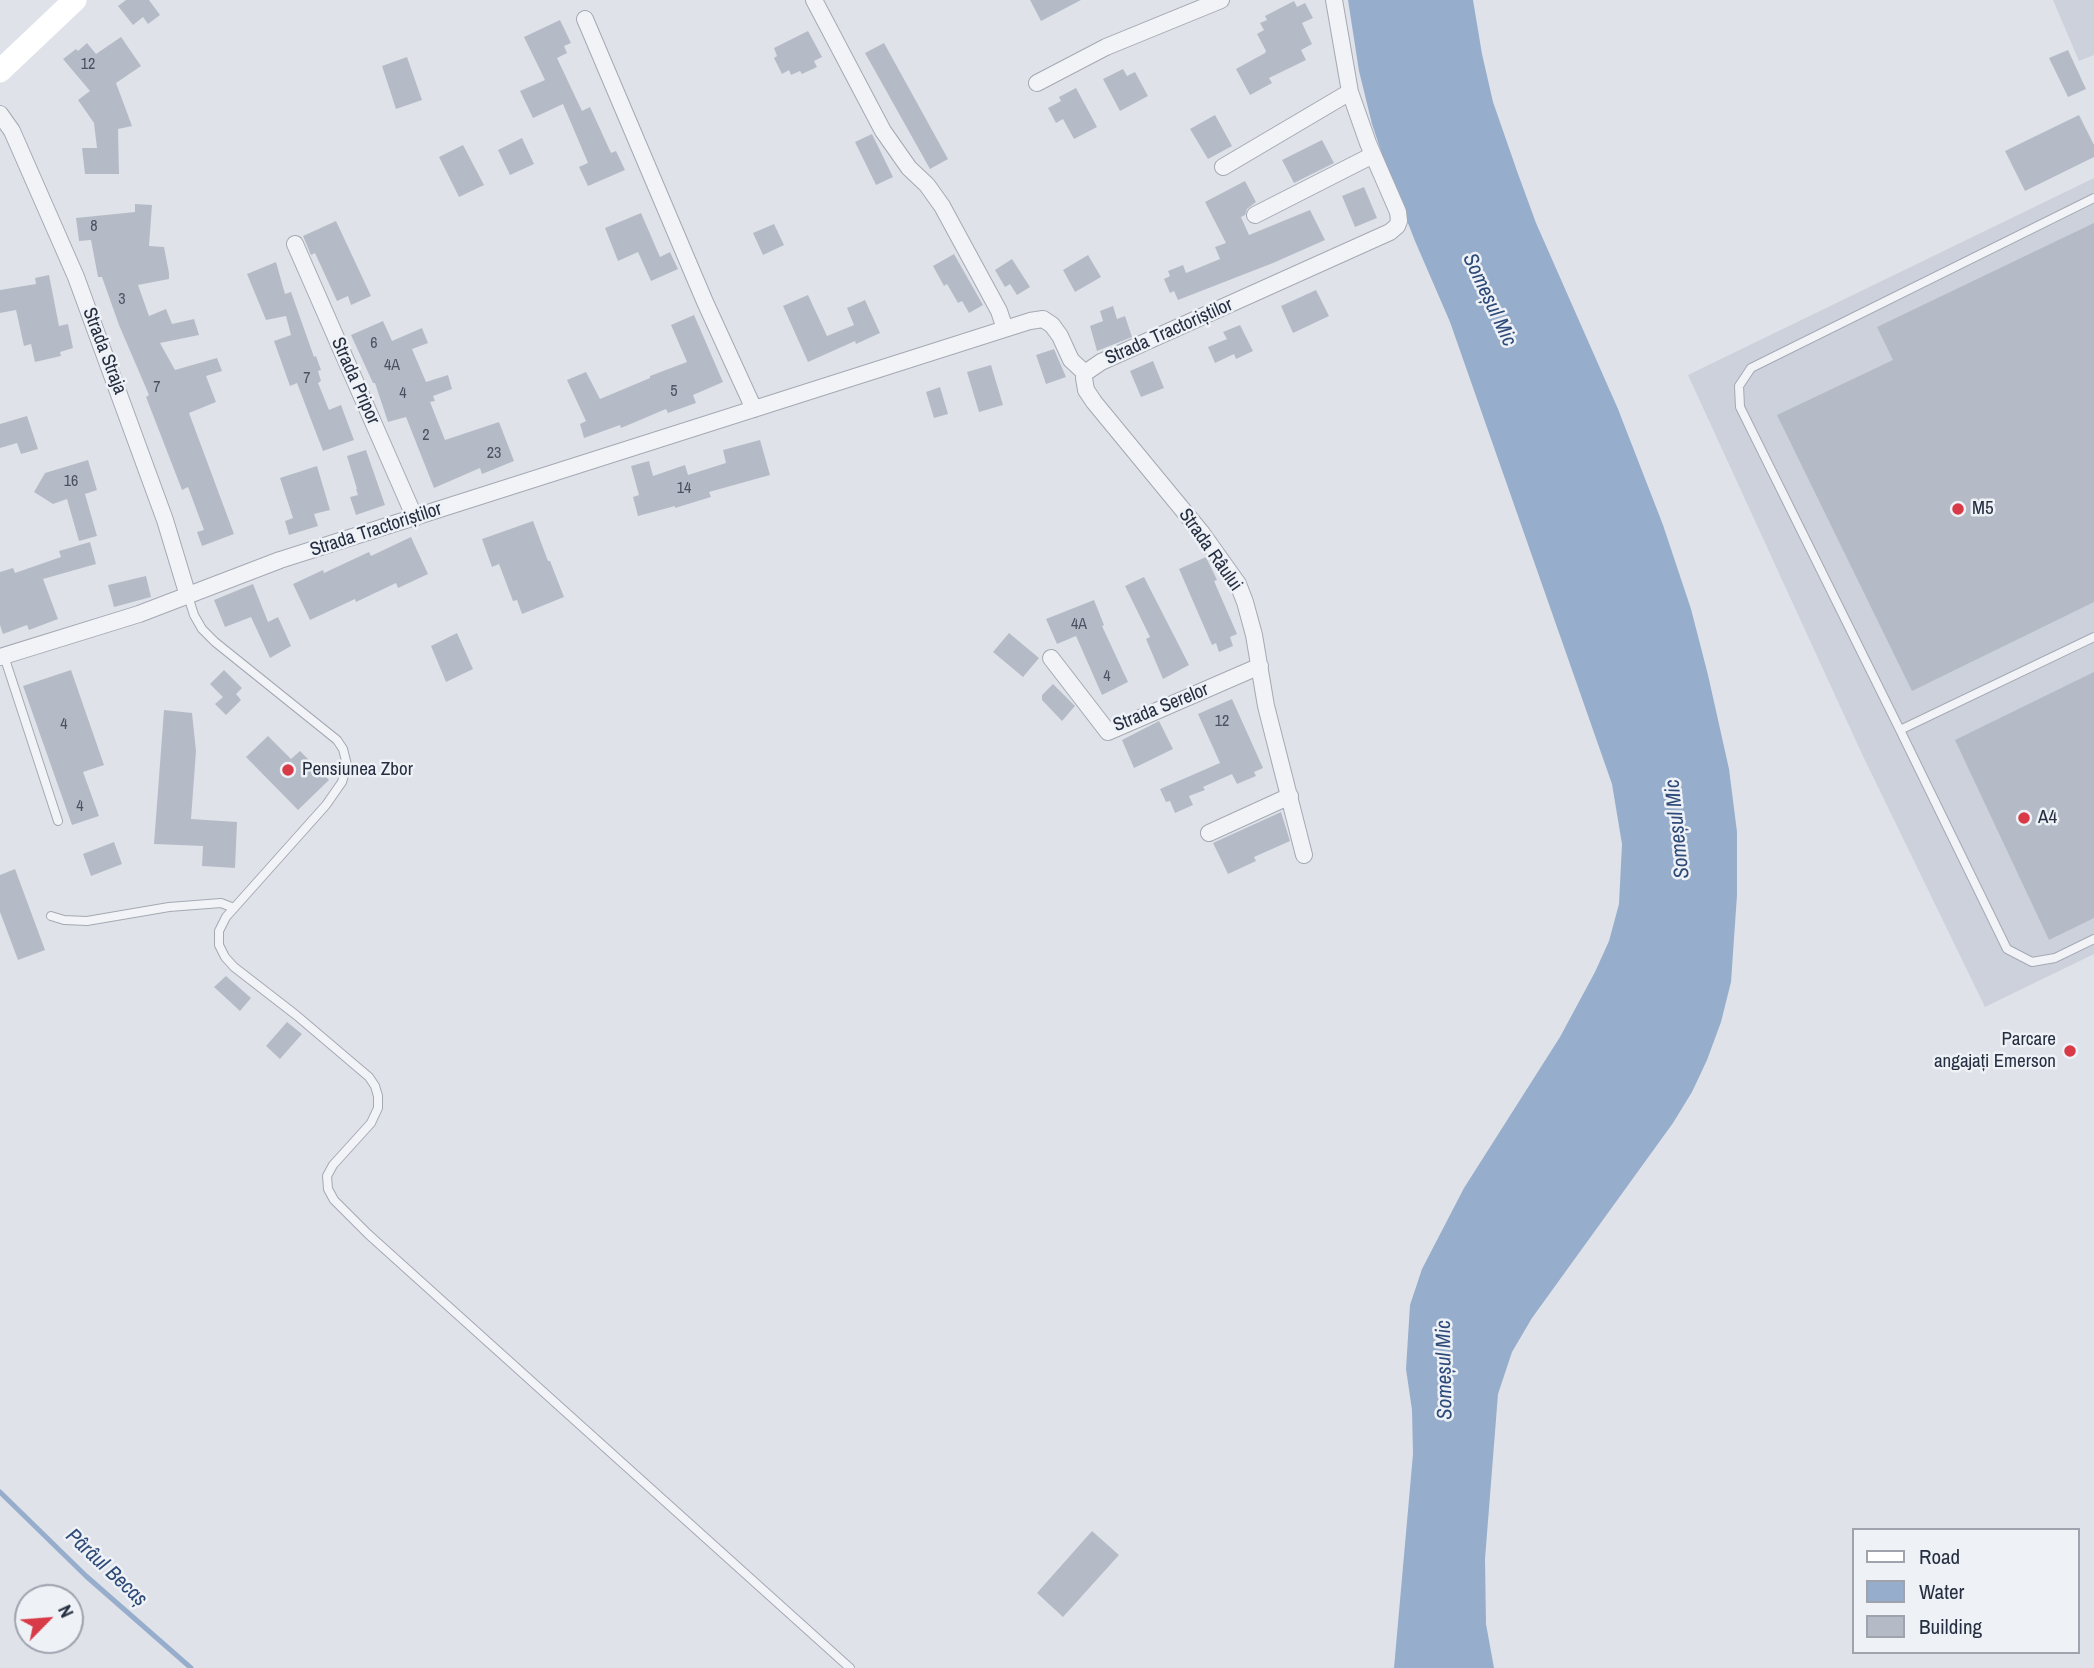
<!DOCTYPE html>
<meta charset="utf-8">
<style>
body{margin:0}
#map{position:relative;width:2094px;height:1668px;overflow:hidden;background:#dfe2e9;font-family:"Archivo Narrow",sans-serif}
canvas{display:block}
.legend{position:absolute;left:1852px;top:1528px;width:228px;height:126px;box-sizing:border-box;background:#eef1f6;border:2px solid #9ea3ae;margin:0;padding:9px 12px;list-style:none;font-size:21px;color:#262f41}
.legend li{display:flex;align-items:center;gap:14px;height:35px}
.legend b{width:35px;border:2px solid #9ea3ae}
.north{position:absolute;left:14px;top:1584px;width:70px;height:70px;box-sizing:border-box;background:#eef1f6;border:2px solid #9ea3ae;border-radius:50%;rotate:65deg;font-size:19px;font-weight:700;line-height:28px;text-align:center;color:#262f41}
.north::after{content:'';display:block;margin:auto;width:24px;height:32px;background:#d83a48;clip-path:polygon(50% 0,100% 100%,50% 72%,0 100%)}
</style>
<div id="map">
<canvas width="2094" height="1668"></canvas>
<ul class="legend">
<li><b style="height:9px;background:#fff"></b>Road</li>
<li><b style="height:19px;background:#97adcc"></b>Water</li>
<li><b style="height:19px;background:#b5bbc6"></b>Building</li>
</ul>
<div class="north">N</div>
</div>
<script>
const ctx = document.querySelector('canvas').getContext('2d');
ctx.lineJoin = 'round';
function paint(path, color) {
  ctx.fillStyle = color;
  ctx.fill(path, 'evenodd');
}
function poly(rows) {
  const path = new Path2D();
  for (const r of rows) {
    path.moveTo(r[0], r[1]);
    for (let i = 2; i < r.length; i += 2) path.lineTo(r[i], r[i + 1]);
  }
  return path;
}
function stroke(path, color, width, dash) {
  ctx.strokeStyle = color;
  ctx.lineWidth = width;
  ctx.lineCap = dash ? 'butt' : 'round';
  ctx.setLineDash(dash || []);
  ctx.stroke(path);
}
function write(font, color, halo, rows, align = 'center') {
  ctx.font = font + ' "Archivo Narrow",sans-serif';
  ctx.lineWidth = 5;
  ctx.setLineDash([]);
  ctx.textBaseline = 'middle';
  ctx.strokeStyle = halo;
  ctx.fillStyle = color;
  for (const [text, x, y, turn = 0] of rows) {
    ctx.save();
    ctx.translate(x, y);
    ctx.rotate((+turn || 0) * Math.PI / 180);
    ctx.textAlign = isNaN(turn) ? turn : align;
    if (halo) ctx.strokeText(text, 0, 0);
    ctx.fillText(text, 0, 0);
    ctx.restore();
  }
}
paint(poly([
 [2053,0,2094,0,2094,55,2079,61],
 [2094,178,2094,954,1985,1007,1862,754,1688,375]
]), '#ccd1db');
paint(poly([
 [1348,0,1473,0,1482,54,1493,102,1517,171,1536,223,1618,409,1663,525,1691,609,1708,675,1729,769,1737,832,1737,895,1731,982,1721,1022,1707,1060,1692,1092,1673,1123,1532,1318,1512,1352,1498,1394,1485,1559,1486,1624,1494,1668,1394,1668,1413,1454,1412,1410,1406,1369,1410,1305,1422,1269,1464,1188,1560,1037,1595,972,1609,941,1619,904,1622,844,1612,784,1450,322,1415,241,1389,175,1372,124,1359,71]
]), '#97adcc');
stroke(poly([
 [0,1492,86,1576,191,1668]
]), '#97adcc', 5);
paint(poly([
 [126,0,149,0,160,15,148,24,143,17,133,25,118,6],
 [1030,0,1081,0,1041,21],
 [1294,1,1297,7,1305,3,1313,18,1302,23,1312,44,1301,50,1306,60,1269,78,1272,83,1250,95,1236,69,1265,53,1266,51,1257,34,1264,30,1260,23,1267,20,1265,16],
 [560,20,571,43,564,46,567,53,557,58,582,111,590,107,611,153,616,151,625,170,588,186,579,167,588,163,563,104,533,118,520,91,545,80,524,37],
 [808,31,822,57,814,61,817,67,802,74,800,71,791,75,789,70,782,74,774,58,777,56,774,48],
 [121,37,141,66,116,83,132,126,118,129,119,174,85,174,82,148,97,148,94,123,78,100,90,91,63,59,76,49,78,51,87,43,96,54],
 [884,43,948,159,930,169,865,53],
 [2068,50,2086,89,2068,97,2049,58],
 [407,57,422,100,396,109,382,66],
 [1123,69,1127,76,1135,72,1148,96,1120,111,1103,79],
 [1076,88,1097,127,1074,139,1063,119,1056,123,1048,108,1061,101,1059,97],
 [1215,115,1232,146,1208,159,1190,129],
 [2079,115,2094,145,2094,157,2025,191,2005,151],
 [872,134,893,177,876,185,855,142],
 [522,138,534,164,510,175,498,150],
 [1322,140,1334,163,1294,183,1282,160],
 [463,145,484,185,459,197,439,157],
 [1245,181,1256,202,1247,209,1245,215,1241,217,1249,235,1310,210,1325,240,1273,263,1178,300,1174,291,1170,293,1164,279,1170,276,1168,271,1183,265,1186,273,1220,259,1215,247,1226,243,1205,202],
 [1364,187,1377,218,1355,227,1342,196],
 [135,204,152,205,149,246,164,247,169,273,169,279,138,285,149,316,166,309,172,324,194,319,199,335,160,343,175,370,217,358,222,371,206,376,216,402,189,413,234,534,202,546,197,532,204,530,188,487,182,490,146,397,149,395,119,325,102,277,98,277,91,240,79,241,76,218,135,212],
 [641,213,660,257,670,252,678,269,651,281,638,252,618,261,605,228],
 [336,221,371,296,351,305,348,296,337,301,315,253,311,255,303,236],
 [2094,223,2094,602,1912,691,1777,415,1893,360,1877,327],
 [774,224,784,245,763,255,753,233],
 [954,254,983,305,969,313,962,301,958,303,947,284,944,286,933,266],
 [1088,255,1101,277,1075,292,1063,270],
 [1012,259,1030,287,1017,295,1010,284,1005,287,995,270],
 [276,262,285,294,291,292,314,357,316,356,321,370,318,371,321,381,318,383,329,410,341,405,354,440,323,451,297,383,290,386,274,341,291,335,286,316,266,320,247,274],
 [49,275,59,326,68,324,73,348,60,352,61,356,35,362,31,344,24,346,16,310,0,313,0,290,36,284,35,278],
 [1316,290,1329,316,1293,333,1281,306],
 [808,295,827,336,854,325,847,308,865,300,880,333,856,344,855,341,808,362,783,306],
 [1113,306,1117,319,1125,316,1132,337,1097,351,1090,326,1103,321,1100,311],
 [694,315,723,382,693,395,696,403,668,413,666,409,621,428,620,425,584,438,580,424,586,421,567,380,586,372,600,399,650,378,650,376,687,362,671,325],
 [383,321,392,341,422,328,428,343,412,349,426,382,448,375,452,389,433,396,435,401,430,402,445,440,499,422,514,461,482,474,480,468,434,488,406,417,388,422,375,383,373,383,351,335],
 [1240,325,1253,351,1236,359,1234,354,1215,363,1208,347,1227,339,1223,332],
 [1054,349,1066,377,1046,384,1036,355],
 [1153,361,1164,388,1141,397,1130,371],
 [991,365,1003,405,979,412,967,372],
 [940,387,948,414,934,418,926,392],
 [27,416,38,449,21,454,17,443,0,448,0,424],
 [760,440,770,475,709,492,711,497,675,508,675,506,638,516,633,497,639,495,631,466,649,461,653,476,685,465,688,475,726,463,723,450],
 [366,450,385,505,356,515,350,497,358,495,356,489,357,489,347,456],
 [88,460,97,490,85,494,97,536,79,541,67,499,53,504,34,492,45,473],
 [317,466,330,510,314,514,318,526,289,535,285,521,293,518,280,478],
 [533,521,548,561,550,561,564,597,522,614,517,600,513,601,499,564,492,567,482,539],
 [411,537,428,574,398,588,396,583,356,602,355,599,310,620,293,584,323,570,324,573,369,552,371,556],
 [90,542,96,564,43,579,58,619,29,630,27,625,3,634,0,625,0,572,13,568,15,573,61,557,59,551],
 [1206,557,1217,580,1214,581,1237,634,1230,637,1233,646,1219,652,1216,643,1212,645,1179,569],
 [146,576,151,597,114,607,108,585],
 [1144,577,1189,665,1163,679,1146,639,1150,637,1125,586],
 [253,584,268,622,278,617,291,646,270,658,251,617,225,627,214,600],
 [1094,600,1104,625,1102,626,1128,682,1102,695,1076,636,1057,644,1046,619],
 [457,633,473,669,446,682,431,646],
 [1009,633,1039,658,1023,677,993,652],
 [71,670,104,765,83,772,99,816,72,825,23,686],
 [224,670,242,688,236,694,241,700,226,715,215,704,223,697,210,684],
 [2094,672,2094,918,2049,940,1955,740],
 [1053,684,1075,706,1062,721,1042,700,1042,695],
 [1232,699,1263,768,1254,772,1256,776,1237,784,1232,774,1203,787,1205,790,1189,796,1193,805,1175,813,1170,801,1166,802,1160,789,1220,763,1198,714],
 [164,710,192,713,196,751,191,819,237,822,235,868,202,866,203,846,154,844],
 [1159,721,1173,749,1134,768,1122,740],
 [268,736,291,759,300,751,329,780,298,810,246,757],
 [1281,812,1290,841,1254,857,1256,861,1228,874,1213,843],
 [114,842,122,864,91,876,83,854],
 [15,869,45,950,18,960,0,912,0,875],
 [226,976,251,998,240,1011,214,987],
 [287,1022,302,1034,280,1059,266,1046],
 [1092,1531,1119,1555,1063,1617,1037,1593]
]), '#b5bbc6');
const lane = poly([
 [188,596,194,615,202,629,215,642,337,740,343,749,347,765,342,782,326,805,226,917,219,931,219,945,225,957,234,967,296,1015,369,1077,375,1086,378,1096,378,1108,371,1123,333,1165,327,1176,328,1189,334,1200,368,1234,850,1668],
 [2094,637,1900,730,2007,949,2032,962,2055,958,2094,939],
 [4,656,58,821],
 [1900,730,1740,407,1739,386,1751,368,2094,198],
 [51,916,64,920,87,921,169,907,221,903,234,908]
]);
const street = poly([
 [814,0,883,131,909,168,927,185,942,206,999,311,1005,329],
 [585,19,705,302,754,409],
 [1037,83,1106,47,1221,0],
 [0,114,12,131,76,277,165,520,188,596],
 [1223,167,1350,92],
 [1255,215,1373,155],
 [295,244,415,518],
 [1085,373,1101,362,1390,232,1397,226,1399,221,1398,212,1368,143,1350,92,1334,0],
 [1085,373,1084,378,1086,390,1094,402,1201,532,1238,584,1245,602,1254,635,1266,706,1304,855],
 [0,657,139,614,280,560,1030,321,1043,319,1052,325,1060,336,1071,360,1085,373],
 [1051,658,1108,732,1260,666],
 [1209,833,1290,796]
]);
stroke(lane, '#a4a9b3', 10);
stroke(street, '#a4a9b3', 18);
stroke(lane, '#f2f3f7', 8);
stroke(street, '#f2f3f7', 16);
stroke(poly([
 [0,71,75,0]
]), '#fff', 23);
for (const [x, y, r, color] of [
 [1958,509,7,"#d83a48"],
 [288,770,7,"#d83a48"],
 [2024,818,7,"#d83a48"],
 [2070,1051,7,"#d83a48"]
]) {
  const dot = new Path2D();
  dot.arc(x, y, r, 0, 2 * Math.PI);
  ctx.fillStyle = color;
  ctx.fill(dot);
  stroke(dot, '#eef1f6', 2.5);
}
write('16px', '#4a5262', null, [
 ["12",88,65],
 ["8",94,227],
 ["3",122,300],
 ["6",374,344],
 ["4A",392,366],
 ["7",307,379],
 ["7",157,388],
 ["5",674,392],
 ["4",403,394],
 ["2",426,436],
 ["23",494,454],
 ["16",71,482],
 ["14",684,489],
 ["4A",1079,625],
 ["4",1107,677],
 ["12",1222,722],
 ["4",64,725],
 ["4",80,807]
]);
write('19px', '#262f41', '#eef1f6', [
 ["Strada Tractoriștilor",1169,332,-24],
 ["Strada Straja",104,351,69],
 ["Strada Pripor",355,381,66],
 ["Strada Tractoriștilor",376,530,-18],
 ["Strada Râului",1210,550,55],
 ["Strada Serelor",1161,708,-22]
]);
write('19px', '#262f41', '#eef1f6', [
 ["M5",1972,509],
 ["Pensiunea Zbor",302,770],
 ["A4",2038,818],
 ["Parcare",2056,1040,"right"],
 ["angajați Emerson",2056,1062,"right"]
], 'left');
write('italic 21px', '#2d4a78', '#eef1f6', [
 ["Someșul Mic",1489,300,65],
 ["Someșul Mic",1678,829,-96],
 ["Someșul Mic",1445,1370,-91],
 ["Pârâul Becaș",106,1568,43]
]);
</script>
